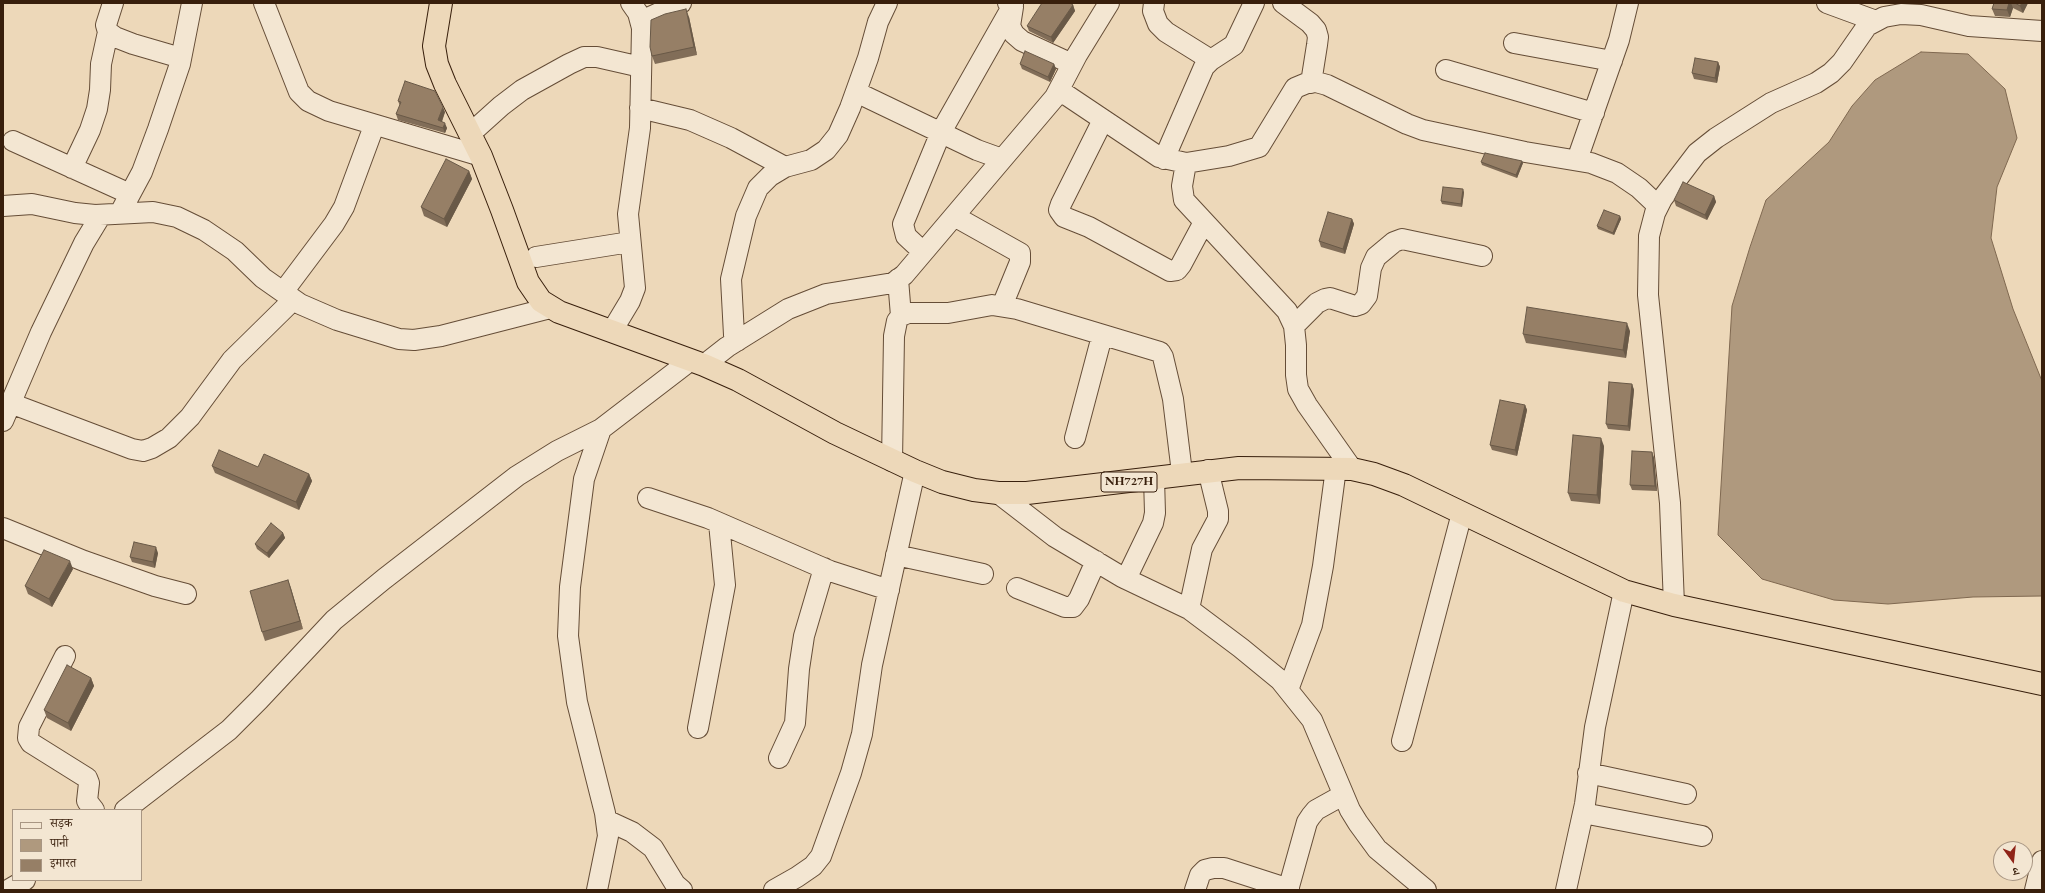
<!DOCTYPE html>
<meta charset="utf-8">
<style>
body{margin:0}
#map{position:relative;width:2045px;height:893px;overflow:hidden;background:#edd8b9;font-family:"EB Garamond","Noto Serif Devanagari",serif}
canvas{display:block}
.frame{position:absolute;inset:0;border:4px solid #381f0c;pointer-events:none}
.legend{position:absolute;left:12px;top:809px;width:130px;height:72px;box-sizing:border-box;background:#f3e6d2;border:1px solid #a89683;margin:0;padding:5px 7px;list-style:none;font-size:12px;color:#381f0c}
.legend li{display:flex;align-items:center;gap:8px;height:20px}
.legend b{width:20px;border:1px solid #a89683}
.north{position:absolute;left:1993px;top:841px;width:40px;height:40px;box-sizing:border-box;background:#f3e6d2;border:1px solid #a89683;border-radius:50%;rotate:165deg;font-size:11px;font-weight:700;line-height:16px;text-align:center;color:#381f0c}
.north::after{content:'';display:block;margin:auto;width:14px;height:18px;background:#8f2418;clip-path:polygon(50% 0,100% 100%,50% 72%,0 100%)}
</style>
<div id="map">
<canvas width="2045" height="893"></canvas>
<div class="frame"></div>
<ul class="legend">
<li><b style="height:5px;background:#f3e6d2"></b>सड़क</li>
<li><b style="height:11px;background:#af997e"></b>पानी</li>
<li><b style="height:11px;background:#967f66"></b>इमारत</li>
</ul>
<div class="north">उ</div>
</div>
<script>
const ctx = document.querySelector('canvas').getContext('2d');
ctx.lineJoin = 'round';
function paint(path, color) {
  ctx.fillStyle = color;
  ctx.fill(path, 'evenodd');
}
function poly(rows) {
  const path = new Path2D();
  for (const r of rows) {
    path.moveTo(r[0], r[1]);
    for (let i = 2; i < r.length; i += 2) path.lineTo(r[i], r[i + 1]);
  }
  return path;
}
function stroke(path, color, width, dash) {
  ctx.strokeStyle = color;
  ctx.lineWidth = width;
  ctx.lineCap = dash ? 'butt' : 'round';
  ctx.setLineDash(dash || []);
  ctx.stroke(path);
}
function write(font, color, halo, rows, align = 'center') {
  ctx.font = font + ' "EB Garamond",serif';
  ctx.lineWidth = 4;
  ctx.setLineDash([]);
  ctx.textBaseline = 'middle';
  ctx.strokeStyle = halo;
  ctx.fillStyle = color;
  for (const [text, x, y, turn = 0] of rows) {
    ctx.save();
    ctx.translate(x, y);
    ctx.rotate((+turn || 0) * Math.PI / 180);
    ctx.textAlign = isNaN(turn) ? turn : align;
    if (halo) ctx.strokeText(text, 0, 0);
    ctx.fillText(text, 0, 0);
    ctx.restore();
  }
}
const water = poly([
 [1921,52,1968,54,2005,89,2017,138,1997,187,1991,238,2013,309,2042,381,2042,596,1973,597,1888,604,1834,600,1762,579,1718,535,1732,306,1750,247,1766,200,1829,142,1852,106,1875,80,1921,52]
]);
paint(water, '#af997e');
stroke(water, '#7f6850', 1);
const minor = poly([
 [113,3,106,25,108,32,115,37,133,44,181,58],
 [264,3,299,92,308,101,329,111,481,156],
 [1154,3,1153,11,1158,24,1166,32,1211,60],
 [1283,3,1310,23,1316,30,1318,37,1317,45,1311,83],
 [1827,3,1876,21],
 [1013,7,1010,26,1014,34,1022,41,1072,64],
 [641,21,681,3],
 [1514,43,1612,61],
 [1446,70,1594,113],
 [1059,90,1159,157,1186,163,1229,156,1259,147,1295,88,1307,83,1316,82,1327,85,1407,124,1423,130,1525,152,1591,163,1617,173,1639,188,1658,206],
 [856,92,977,150,1002,159],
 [640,108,690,120,731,138,785,167],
 [1103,120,1061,204,1059,210,1064,217,1089,227,1170,271,1177,270,1181,265,1204,222],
 [471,133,501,106,522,90,569,64,584,57,597,57,641,67],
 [13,141,130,194],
 [1164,159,1204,67,1211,60,1234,45,1254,3],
 [1577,160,1619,40,1628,3],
 [1186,163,1182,186,1184,200,1287,311,1294,326,1296,345,1296,375,1298,389,1307,405,1352,469],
 [72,168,90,130,97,109,100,90,101,64,108,32],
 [3,206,32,204,75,213,95,215,153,212,177,217,204,230,235,251,263,278,300,304,337,320,399,339,414,340,441,336,550,308],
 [120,213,142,172,158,129,180,64,192,3],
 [954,216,1020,253,1020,262,1002,306],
 [924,251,921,250,906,236,903,224,941,132,1013,5,1008,3],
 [536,257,630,242],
 [898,279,901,316],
 [283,292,334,224,344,207,374,126],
 [1294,326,1317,303,1325,299,1330,298,1355,306,1361,304,1367,296,1371,268,1376,257,1394,242,1402,239,1482,256],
 [612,331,630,301,635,288,628,214,640,128,642,28,638,13,631,3],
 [737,341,734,335,731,279,746,216,758,188,770,176,785,167,811,160,826,150,838,135,850,108,868,58,878,22,887,3],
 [704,365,727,347,788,309,826,294,893,283,904,275,1055,97,1077,55,1109,3],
 [10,403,132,449,143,451,152,448,169,438,190,417,232,360,293,300],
 [3,421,41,332,84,243,101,215],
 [1075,438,1102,336],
 [892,461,894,336,897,321,901,316,908,313,948,313,992,305,1017,309,1160,352,1163,357,1173,399,1182,473],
 [998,493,1055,537,1122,577,1189,609,1241,648,1280,680,1312,720,1350,810,1358,823,1377,849,1426,890],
 [648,498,708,518,830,571,889,590],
 [3,528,84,561,155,586,186,594],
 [896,555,983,574],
 [1126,579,1153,523,1155,513,1154,478],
 [1017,588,1065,607,1073,607,1079,599,1096,561],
 [1674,605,1670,503,1648,295,1649,236,1655,213,1662,199,1697,153,1716,138,1771,103,1816,83,1831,73,1842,62,1867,26,1884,17,1901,14,1921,15,1969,26,2042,31],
 [1189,609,1202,549,1218,519,1218,511,1208,470],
 [65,656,29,727,28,738,31,743,87,778,89,783,87,801,94,810],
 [1288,690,1312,625,1323,566,1336,468],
 [698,728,725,585,719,523],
 [1402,741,1462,513],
 [779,758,795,723,799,669,804,636,824,568],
 [1588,773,1686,794],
 [125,810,229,730,259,700,334,620,384,579,517,476,557,451,601,429],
 [1583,813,1702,836],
 [606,820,632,832,653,848,675,884,682,890],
 [8,890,25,880],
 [597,890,608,836,605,813,577,702,568,636,570,587,584,479,601,429,691,360],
 [774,890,797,877,813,866,821,856,851,773,862,734,872,665,915,471],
 [1195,890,1200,875,1205,870,1213,868,1224,868,1289,889],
 [1288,890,1307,822,1311,816,1316,810,1343,795],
 [1566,890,1585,804,1595,727,1624,591],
 [2035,890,2042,861]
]);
const highway = poly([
 [441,3,434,46,437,64,445,84,481,156,502,210,528,282,541,301,559,312,704,365,738,380,835,433,915,471,942,482,974,490,998,493,1027,493,1239,468,1352,469,1374,474,1404,485,1624,591,1674,605,2042,684]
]);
stroke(minor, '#654d37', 22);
stroke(highway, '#381f0c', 24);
stroke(minor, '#f3e6d2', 20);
stroke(highway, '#edd8b9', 22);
paint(poly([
 [1994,3,2028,3,2023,13,2013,8,2010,17,1995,16,1992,9],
 [1073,5,1075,11,1053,43,1029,31,1027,26],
 [689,17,697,55,655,64,652,56],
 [1718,62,1720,67,1717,83,1694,79,1692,73],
 [1020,64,1054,64,1056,69,1050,82,1022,69],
 [398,101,445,112,442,122,447,128,445,133,398,120,396,114,400,106],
 [1522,161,1523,163,1517,178,1482,165,1481,162],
 [469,171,472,179,447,227,424,216,421,207],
 [1464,192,1462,207,1442,204,1441,201],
 [1714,196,1716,202,1707,220,1676,206,1674,200],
 [1620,216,1621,219,1614,235,1598,229,1597,226],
 [1352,219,1354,224,1345,254,1321,247,1319,241],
 [1630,331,1626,358,1526,343,1523,334],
 [1632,384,1634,390,1630,431,1608,429,1606,424],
 [1525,405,1527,410,1517,456,1492,450,1490,445],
 [1604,446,1600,504,1571,501,1568,493],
 [1652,452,1654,458,1657,491,1632,490,1630,485],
 [212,466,258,467,309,474,312,481,299,510,215,473],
 [283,533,285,538,269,558,257,549,255,544],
 [158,553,155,568,132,562,130,557],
 [73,569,52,607,28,594,25,586],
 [288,580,303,629,265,641,262,632],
 [91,678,94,686,71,731,47,718,44,710]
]), '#816d58');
paint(poly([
 [2009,3,2011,3,2013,8,2010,17,2007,10],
 [2022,3,2028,3,2023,13,2020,6],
 [1073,5,1075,11,1053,43,1051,37],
 [686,9,689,17,697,55,694,47],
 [1718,62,1720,67,1717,83,1715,78],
 [1054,64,1056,69,1050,82,1048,77],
 [443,107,445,112,440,126,438,120],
 [445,123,447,128,445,133,443,128],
 [1522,161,1523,163,1517,178,1516,175],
 [469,171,472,179,447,227,444,219],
 [1463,189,1464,192,1462,207,1461,204],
 [1714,196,1716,202,1707,220,1705,215],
 [1620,216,1621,219,1614,235,1613,233],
 [1352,219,1354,224,1345,254,1343,249],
 [1627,323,1630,331,1626,358,1623,350],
 [1632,384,1634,390,1630,431,1628,426],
 [1525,405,1527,410,1517,456,1515,450],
 [1601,438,1604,446,1600,504,1597,495],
 [1652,452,1654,458,1657,491,1655,486],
 [309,474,312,481,299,510,296,502],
 [283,533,285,538,269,558,267,553],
 [156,547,158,553,155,568,153,562],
 [70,561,73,569,52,607,49,599],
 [288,580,291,588,303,629,300,621],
 [91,678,94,686,71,731,68,723]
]), '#695947');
const building = poly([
 [1042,3,1070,3,1073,5,1051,37,1027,26,1042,3],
 [1994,3,2009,3,2007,10,1992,9,1994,3],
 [2015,3,2022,3,2020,6,2015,3],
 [686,9,694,47,652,56,650,47,651,20,665,14,686,9],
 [1025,51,1054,64,1048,77,1020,64,1025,51],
 [1695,58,1718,62,1715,78,1692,73,1695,58],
 [405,81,435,91,443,107,438,120,445,123,443,128,396,114,401,102,398,101,405,81],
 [1485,153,1522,161,1516,175,1481,162,1485,153],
 [446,159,469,171,444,219,421,207,446,159],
 [1683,182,1714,196,1705,215,1674,200,1683,182],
 [1443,187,1463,189,1461,204,1441,201,1443,187],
 [1604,210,1620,216,1613,233,1597,226,1604,210],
 [1328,212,1352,219,1343,249,1319,241,1328,212],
 [1527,307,1627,323,1623,350,1523,334,1527,307],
 [1609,382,1632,384,1628,426,1606,424,1609,382],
 [1500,400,1525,405,1515,450,1490,445,1500,400],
 [1573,435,1601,438,1597,495,1568,493,1573,435],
 [219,450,258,467,264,454,309,474,296,502,212,466,219,450],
 [1632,451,1652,452,1655,486,1630,485,1632,451],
 [271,523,283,533,267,553,255,544,271,523],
 [134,542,156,547,153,562,130,557,134,542],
 [44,550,70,561,49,599,25,586,44,550],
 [288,580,300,621,262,632,250,591,288,580],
 [67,665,91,678,68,723,44,710,67,665]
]);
paint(building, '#967f66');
stroke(building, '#695947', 1);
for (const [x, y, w] of [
 [1129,482,56]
]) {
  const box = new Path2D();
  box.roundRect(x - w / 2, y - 10, w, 20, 3);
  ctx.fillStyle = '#f3e6d2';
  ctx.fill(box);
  stroke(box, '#381f0c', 1);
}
write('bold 12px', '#381f0c', null, [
 ["NH727H",1129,482]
]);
</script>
